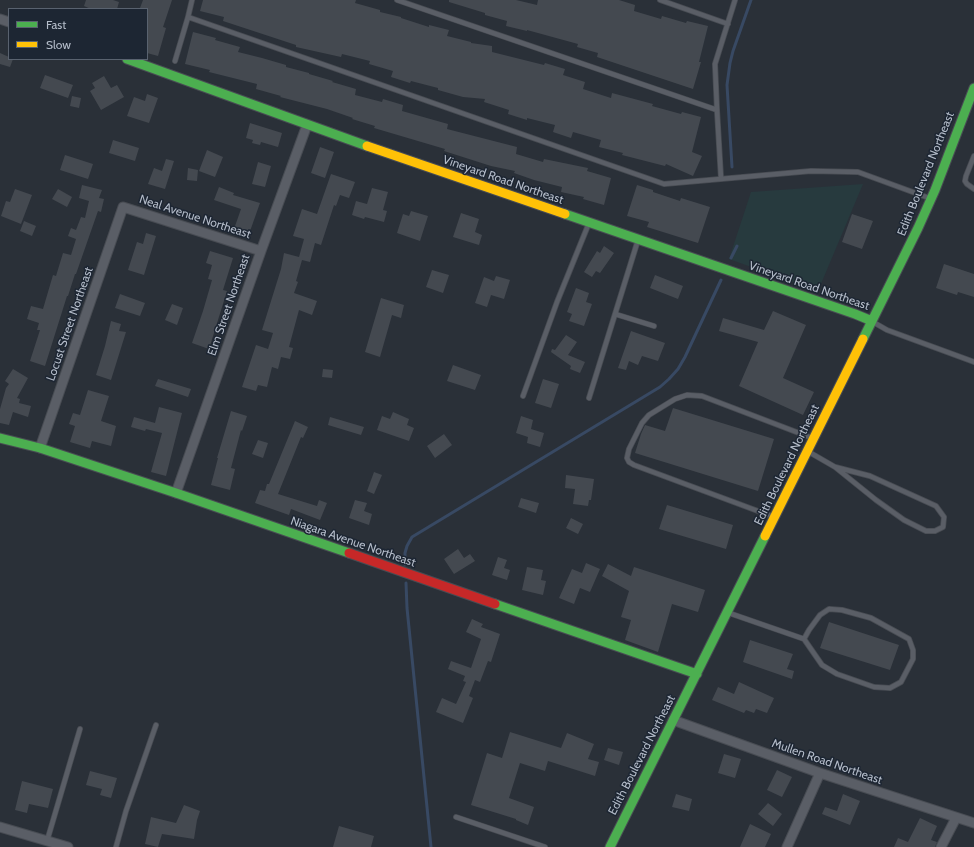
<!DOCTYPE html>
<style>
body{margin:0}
#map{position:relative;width:974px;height:847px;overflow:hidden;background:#2a3038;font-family:Cabin,sans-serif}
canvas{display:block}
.legend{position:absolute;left:8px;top:8px;width:140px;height:52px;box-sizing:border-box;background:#1d2633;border:1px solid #59626f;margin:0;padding:5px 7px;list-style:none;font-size:12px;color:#b4bcc9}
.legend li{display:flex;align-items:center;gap:8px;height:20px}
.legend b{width:20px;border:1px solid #59626f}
</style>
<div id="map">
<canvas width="974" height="847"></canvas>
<ul class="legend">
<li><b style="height:5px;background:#4caf50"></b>Fast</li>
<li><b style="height:5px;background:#ffc107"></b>Slow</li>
</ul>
</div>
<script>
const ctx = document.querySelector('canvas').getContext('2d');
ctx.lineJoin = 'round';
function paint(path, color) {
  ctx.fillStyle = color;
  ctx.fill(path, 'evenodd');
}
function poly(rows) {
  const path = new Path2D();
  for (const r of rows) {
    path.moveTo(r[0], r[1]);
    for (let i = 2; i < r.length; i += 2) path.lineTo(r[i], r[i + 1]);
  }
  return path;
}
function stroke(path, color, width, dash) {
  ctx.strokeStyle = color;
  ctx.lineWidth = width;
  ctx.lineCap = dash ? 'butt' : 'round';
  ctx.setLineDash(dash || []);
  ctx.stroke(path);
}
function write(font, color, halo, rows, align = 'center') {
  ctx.font = font + ' Cabin,sans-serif';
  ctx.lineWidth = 3;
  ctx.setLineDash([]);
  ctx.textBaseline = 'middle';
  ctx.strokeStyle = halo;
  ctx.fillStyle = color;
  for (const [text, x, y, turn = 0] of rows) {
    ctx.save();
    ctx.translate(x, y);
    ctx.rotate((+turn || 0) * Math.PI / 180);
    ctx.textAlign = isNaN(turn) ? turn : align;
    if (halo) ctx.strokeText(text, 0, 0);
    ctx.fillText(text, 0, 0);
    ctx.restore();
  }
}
paint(poly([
 [863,184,818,291,729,259,751,192]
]), '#273a3e');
stroke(poly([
 [732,167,727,85,730,63,733,51,751,0],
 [731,258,737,246],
 [405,565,405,553,407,546,412,537,660,387,669,379,678,369,685,357,721,280],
 [406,583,407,608,431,847]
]), '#384963', 3);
paint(poly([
 [86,0,113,0,119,2,117,9,91,9,84,6],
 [143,0,172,0,163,27,166,28,158,56,147,53,147,9,140,8],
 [203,0,356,0,355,3,380,10,380,12,401,17,401,18,429,27,429,25,449,30,447,36,471,42,471,43,492,46,492,52,544,65,545,63,565,69,563,75,585,82,583,89,611,98,612,93,653,104,652,106,681,114,682,112,701,117,692,152,702,156,693,176,666,164,665,166,622,155,623,153,599,147,601,140,573,132,571,138,553,132,555,125,527,118,527,120,508,114,509,110,484,102,485,99,463,97,438,90,438,88,411,81,410,83,391,77,393,71,369,64,370,61,342,54,341,57,296,47,296,45,223,21,224,17,200,11],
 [449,0,516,0,537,5,538,0,619,0,635,5,634,11,661,19,662,16,686,23,687,21,708,26,699,62,701,62,693,89,597,57,598,53,577,47,578,44,527,30,527,31,506,26,507,21,485,15,485,13,449,2],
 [193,32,216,38,215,40,240,47,238,52,262,58,286,65,286,67,309,73,309,74,333,81,332,82,356,89,355,95,382,102,383,99,403,105,402,111,448,124,447,129,517,147,516,154,543,162,544,159,588,168,587,171,611,178,604,205,583,199,584,197,561,192,562,187,534,180,514,173,515,171,491,166,444,151,445,149,374,128,375,126,352,119,353,118,327,109,280,97,281,96,256,89,257,84,209,72,210,70,185,64],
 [0,53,9,57,9,59,13,59,10,67,0,64],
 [45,75,73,85,68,98,40,88],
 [104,76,111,88,117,85,124,97,101,110,90,91,95,88,92,83],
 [147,94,158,98,149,123,127,116,134,97,145,101],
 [72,96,81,98,79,108,70,106],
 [250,123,282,133,278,147,261,142,260,145,252,143,253,140,246,138],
 [113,140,139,148,135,161,109,153],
 [320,147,334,152,325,178,311,173],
 [207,150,223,157,215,177,199,171],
 [65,155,93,164,88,179,60,170],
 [166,159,174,161,165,189,148,184,154,168,162,171],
 [258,162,271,166,265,187,252,184],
 [188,168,198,170,197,181,187,180],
 [331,174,355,182,349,198,340,195,336,206,334,205,321,245,315,243,310,262,302,260,296,281,298,282,294,293,317,301,312,315,299,310,289,347,293,348,290,359,281,357,278,369,272,367,267,387,258,385,256,391,242,387,256,345,268,349,273,333,262,330,281,269,284,253,299,257,304,239,293,236,302,209,317,214],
 [82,185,102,190,99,198,104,199,101,212,98,211,76,274,75,274,68,296,67,296,45,366,30,361,40,330,37,330,39,323,27,319,31,306,43,309,53,275,56,276,63,253,71,255,76,239,68,236,71,228,76,230,81,217,85,218,89,201,79,198],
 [637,185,653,190,653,192,680,201,681,198,710,207,698,243,647,227,649,222,627,216],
 [219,187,234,193,233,195,260,203,249,234,234,229,241,209,214,200],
 [372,188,388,192,383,210,387,211,384,222,365,217,364,219,352,215,356,201,367,204],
 [15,189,32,195,21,224,1,216,6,201,10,202],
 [58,189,72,197,67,207,52,199],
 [411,211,428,216,420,241,397,233,403,214,409,216],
 [461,213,479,219,475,232,482,235,479,245,453,237],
 [852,214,873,221,862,249,842,242],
 [24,221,36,226,32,236,20,231],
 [146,233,156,236,144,275,128,270,137,242,143,244],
 [604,246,614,253,600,273,596,271,592,277,584,272,597,251,600,253],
 [210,251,233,258,223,290,227,291,209,349,192,343,203,311,212,280,208,279,212,265,206,263],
 [944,264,974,274,974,297,958,292,957,295,936,288],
 [432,270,449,275,443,293,426,287],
 [655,275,683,286,678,299,650,288],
 [496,276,510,280,504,299,491,295,487,307,475,303,484,277,494,281],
 [576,288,589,293,586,302,592,304,584,326,569,321,572,314,567,312],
 [120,294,145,303,140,316,115,308],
 [381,298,404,305,401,318,392,315,380,357,365,352],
 [172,304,183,308,177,325,165,320],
 [773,311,806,325,783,378,814,392,803,415,739,386,758,342,719,331,723,318,764,330],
 [111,321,121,324,119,331,126,332,111,380,96,375,105,346],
 [631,331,665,343,658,361,642,356,638,365,629,361,626,370,618,368],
 [566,335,577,342,568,355,585,362,580,373,570,369,571,366,551,352,552,349,555,350],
 [453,365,481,375,475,390,447,381],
 [13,369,28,378,17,398,20,399,19,403,31,406,28,417,13,412,9,425,0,423,0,409,6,388,9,384,5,381],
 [323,369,333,370,332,378,322,377],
 [158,379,191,389,188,397,155,386],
 [543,379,559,384,551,408,535,403],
 [88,390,109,396,101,421,116,426,111,446,92,441,90,448,70,442,75,426,69,424,73,413,80,415],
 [159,407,182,413,166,476,151,472,162,433,146,429,145,431,131,427,134,417,155,423],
 [673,408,774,439,758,491,635,453,641,434,645,425,665,431],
 [231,411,247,416,242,431,241,430,231,468,235,469,230,490,211,485,218,458,217,458],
 [393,412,409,419,407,425,414,428,409,441,377,430,382,416,390,419],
 [521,416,533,420,531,429,544,433,540,447,527,443,528,437,516,433],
 [330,417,364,427,361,435,328,425],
 [295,421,308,427,303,438,301,437,278,494,317,506,319,500,327,503,320,520,291,509,289,515,255,503,260,490,265,491,267,484,269,484],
 [444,434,452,445,435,458,427,446],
 [258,440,268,443,263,458,252,454],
 [374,472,382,475,374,494,367,491],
 [566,475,594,479,591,500,589,500,588,506,573,504,575,489,565,488],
 [521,498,539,503,536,513,518,507],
 [355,500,367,503,364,511,372,514,369,525,349,518],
 [667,505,733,525,726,549,659,529],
 [571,518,583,524,578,534,566,528],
 [458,549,464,558,470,554,475,561,454,574,444,559],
 [498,557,507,560,504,568,510,570,507,580,492,575],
 [586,563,600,569,590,592,580,588,574,604,559,598,572,569,582,573],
 [608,564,631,576,634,567,705,590,698,612,672,604,658,652,625,640,631,620,621,617,629,591,602,576],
 [527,567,543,570,541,580,546,581,543,595,522,590],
 [472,619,483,624,481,627,500,634,491,662,488,661,480,682,475,680,469,696,473,698,463,723,436,712,442,698,456,704,466,682,463,681,465,676,448,669,451,661,471,668,481,639,466,632],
 [829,622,899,645,890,670,820,648],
 [750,640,793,654,787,669,794,671,792,679,743,662],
 [739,682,774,698,767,713,756,709,754,713,746,710,744,713,712,700,718,687,734,694],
 [510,732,561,748,567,733,594,744,588,759,599,762,595,776,548,761,545,771,520,763,509,798,534,807,528,825,516,820,516,819,471,805,487,753,502,758],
 [608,748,623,752,619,765,604,760],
 [724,754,741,759,735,778,718,773],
 [777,770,792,777,782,797,767,790],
 [90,771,117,778,111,798,100,795,102,789,86,785],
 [22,781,53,789,48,808,29,804,27,813,15,810],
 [676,794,692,799,689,811,672,807],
 [843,794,860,801,850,825,822,814,825,807,837,811],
 [768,803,782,814,773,826,758,814],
 [184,805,200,811,197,820,194,839,162,834,158,847,145,844,151,817,176,823],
 [920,818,937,826,931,840,937,842,935,847,894,847,898,838,908,842],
 [750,824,771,834,765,847,740,847],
 [339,826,374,836,371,847,333,847]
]), '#444950');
const lane = poly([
 [192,0,188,17,664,184,811,171,858,172,929,198],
 [397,0,717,110,721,178],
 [660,0,728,24],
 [175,61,188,17],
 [717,110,715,64,735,0],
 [974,156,966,176,965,181,967,184,974,189],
 [615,314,654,326],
 [873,322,887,330,974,362],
 [523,396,557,302,589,223],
 [589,398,638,240],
 [809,452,835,467,876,500,904,520,926,531,935,531,943,527,944,517,936,506,870,476,835,467],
 [774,517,634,465,629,462,627,458,629,449,642,423,649,415,675,399,687,395,702,396,812,438],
 [729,613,804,639,822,665,837,674,874,687,890,688,901,682,913,659,913,650,909,639,871,618,842,610,829,609,820,615,809,630,804,639],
 [456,817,545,847],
 [47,841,80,729],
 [116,847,126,811,156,725]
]);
const street = poly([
 [0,19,9,22],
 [40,448,123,207,261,251],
 [176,493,261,251,307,125],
 [673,720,820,773,974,823],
 [0,827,68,847],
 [787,847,820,773],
 [941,847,956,818]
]);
const fast = poly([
 [127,59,367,146],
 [565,214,855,314,872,321],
 [863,339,918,228,935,190,974,88],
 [0,438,40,448,176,493,349,553],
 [495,604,697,674],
 [610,847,765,536]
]);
const slow = poly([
 [367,146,565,214],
 [765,536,863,339]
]);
const jam = poly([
 [349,553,495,604]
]);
stroke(lane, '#484c53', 6);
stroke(street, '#484c53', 11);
stroke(fast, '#484c53', 11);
stroke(slow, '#484c53', 11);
stroke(jam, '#484c53', 11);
stroke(lane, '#5a5e66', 4.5);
stroke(street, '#5a5e66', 9);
stroke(fast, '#4caf50', 9);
stroke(slow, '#ffc107', 9);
stroke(jam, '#c62828', 9);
write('12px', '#b4bcc9', '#1d2633', [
 ["Edith Boulevard Northeast",926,174,-68],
 ["Vineyard Road Northeast",503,180,19],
 ["Neal Avenue Northeast",195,217,18],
 ["Vineyard Road Northeast",809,286,19],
 ["Elm Street Northeast",229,305,-71],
 ["Locust Street Northeast",70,324,-71],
 ["Edith Boulevard Northeast",787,465,-64],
 ["Niagara Avenue Northeast",353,542,19],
 ["Edith Boulevard Northeast",642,755,-63],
 ["Mullen Road Northeast",827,762,19]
]);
</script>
